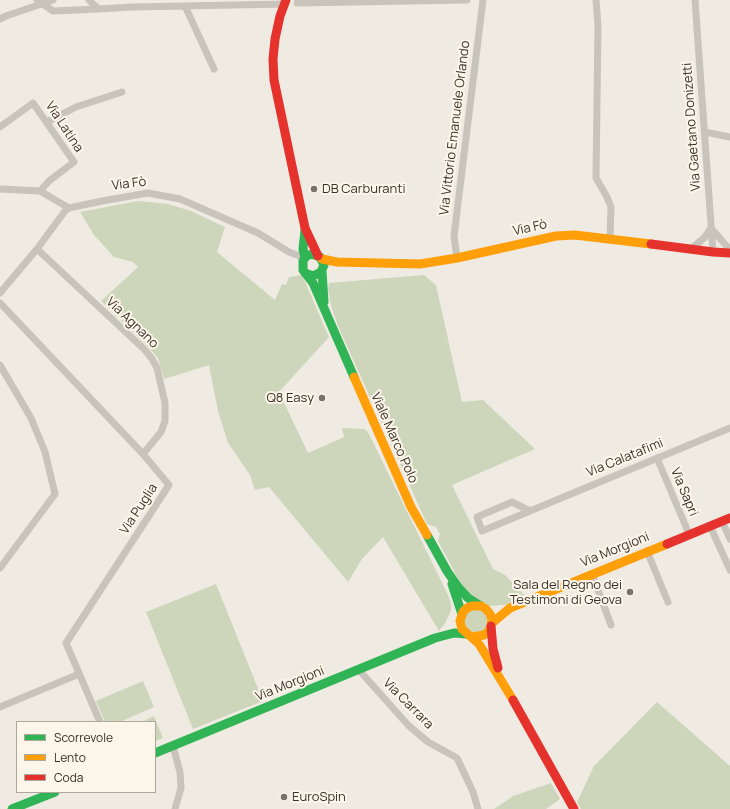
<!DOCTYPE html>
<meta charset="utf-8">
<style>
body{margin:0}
#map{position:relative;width:730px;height:809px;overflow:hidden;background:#efebe3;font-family:Manrope,sans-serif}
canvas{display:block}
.legend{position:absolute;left:16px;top:721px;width:140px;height:72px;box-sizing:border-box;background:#fcf6ea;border:1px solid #aea79c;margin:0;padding:5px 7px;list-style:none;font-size:12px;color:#3a3028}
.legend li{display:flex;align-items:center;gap:8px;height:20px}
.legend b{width:20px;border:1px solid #aea79c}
</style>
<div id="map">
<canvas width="730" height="809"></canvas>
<ul class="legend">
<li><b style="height:5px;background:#30b455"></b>Scorrevole</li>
<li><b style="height:5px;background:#ff9f0a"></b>Lento</li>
<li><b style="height:5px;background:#e5322d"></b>Coda</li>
</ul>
</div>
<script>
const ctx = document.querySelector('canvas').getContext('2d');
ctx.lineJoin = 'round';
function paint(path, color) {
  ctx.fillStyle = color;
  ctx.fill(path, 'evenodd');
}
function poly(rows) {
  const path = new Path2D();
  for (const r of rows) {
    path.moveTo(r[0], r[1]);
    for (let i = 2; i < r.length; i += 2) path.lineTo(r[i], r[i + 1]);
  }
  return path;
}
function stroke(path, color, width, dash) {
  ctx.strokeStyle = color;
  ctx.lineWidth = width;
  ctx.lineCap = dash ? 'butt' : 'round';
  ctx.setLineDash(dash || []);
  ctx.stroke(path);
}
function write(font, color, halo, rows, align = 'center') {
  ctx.font = font + ' Manrope,sans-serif';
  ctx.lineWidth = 4;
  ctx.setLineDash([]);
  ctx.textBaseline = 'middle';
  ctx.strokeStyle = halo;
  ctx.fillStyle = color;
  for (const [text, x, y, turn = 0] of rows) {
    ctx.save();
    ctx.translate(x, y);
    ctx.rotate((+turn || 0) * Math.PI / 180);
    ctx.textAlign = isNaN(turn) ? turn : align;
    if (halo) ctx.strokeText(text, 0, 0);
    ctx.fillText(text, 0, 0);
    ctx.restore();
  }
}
paint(poly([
 [138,201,168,204,191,211,225,227,217,252,275,300,282,284,286,285,289,277,302,275,329,337,279,392,308,453,344,437,342,428,365,429,369,434,448,595,451,604,451,611,444,625,439,631,383,537,362,559,348,582,269,487,255,490,250,475,228,443,218,411,209,365,164,379,158,358,148,347,101,301,138,267,133,262,114,257,94,235,80,212],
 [424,275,436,285,462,402,483,400,535,449,452,485,493,569,505,575,526,597,505,605,487,606,473,598,462,586,438,541,440,534,436,527,427,524,338,326,331,306,328,289,329,283],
 [216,584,263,701,193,729,146,612],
 [476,609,484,612,488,620,484,632,468,633,463,618,465,614],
 [143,681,154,707,120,722,105,722,96,701],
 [657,702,730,766,730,809,581,809,577,802,594,766],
 [154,716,163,738,155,741,155,722,144,722,144,721],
 [551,783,560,799,546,809,494,809,513,796]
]), '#cdd6bb');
stroke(poly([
 [37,0,53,11,99,9],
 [89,0,94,5,99,9,132,7,285,4],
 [596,0,598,26,596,178,607,197,611,207,610,238],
 [695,0,713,252],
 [297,3,467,0],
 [185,6,214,69],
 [0,19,6,16,53,0],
 [47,122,76,107,122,92],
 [0,127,33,103,74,162,49,181,40,191],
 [705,132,730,137],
 [0,189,40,191,69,208],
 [37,249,145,350,152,359,157,368,165,403,165,421,161,432,143,454],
 [691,249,705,237,711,228,730,250],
 [457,258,454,236,483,0],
 [0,293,37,249,65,211,69,208,102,201,148,193,180,199,258,233,289,252,305,258],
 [0,303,143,454,169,485,66,643,100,722],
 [0,365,31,418,45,452,55,494,0,568],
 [657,458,689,534],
 [530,511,512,502,477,517,482,531,530,511,730,428],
 [722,521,730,539],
 [710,526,730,570],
 [647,551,668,602],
 [592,574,611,625],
 [359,670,408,725,428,742,457,758,473,792,478,809],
 [0,707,79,674],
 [173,746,180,772,181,788,175,809]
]), '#c8c3bb', 7);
stroke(poly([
 [305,230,303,249,305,258],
 [322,271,324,302],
 [305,273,313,276,321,272,324,265,320,257,312,254,306,256,303,261,303,270,313,283,354,377],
 [427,535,447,571,458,587,468,598,481,606],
 [452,584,462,614],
 [155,753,435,638,454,633,466,634],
 [12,809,55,792]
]), '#30b455', 9);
stroke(poly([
 [322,259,337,262,420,264,457,258,556,236,575,235,651,244],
 [354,377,411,507,427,535],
 [492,623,510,608,667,544],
 [472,637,484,635,489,631,491,626,492,619,490,614,486,609,481,606,472,606,467,608,463,612,460,621,462,629,479,644,513,700]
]), '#ff9f0a', 9);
stroke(poly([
 [286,0,280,16,275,39,273,59,274,80,305,228,318,256],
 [651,244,713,252,730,253],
 [667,544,730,518],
 [491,626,493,649,498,668],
 [513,700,574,809]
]), '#e5322d', 9);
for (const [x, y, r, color] of [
 [314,189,4,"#797169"],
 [322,398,4,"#797169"],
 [630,592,4,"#797169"],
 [284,797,4,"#797169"]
]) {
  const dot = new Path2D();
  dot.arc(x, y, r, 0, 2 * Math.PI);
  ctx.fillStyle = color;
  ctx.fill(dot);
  stroke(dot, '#fcf6ea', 1.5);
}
write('13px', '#3a3028', '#fcf6ea', [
 ["Via Latina",64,127,57],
 ["Via Gaetano Donizetti",692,127,-94],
 ["Via Vittorio Emanuele Orlando",455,128,-83],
 ["Via Fò",129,184,-7],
 ["Via Fò",530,228,-12],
 ["Via Agnano",132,323,44],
 ["Viale Marco Polo",394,438,66],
 ["Via Calatafimi",625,458,-22],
 ["Via Sapri",684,492,67],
 ["Via Puglia",139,509,-57],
 ["Via Morgioni",615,550,-22],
 ["Via Morgioni",290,684,-22],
 ["Via Carrara",408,704,45]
]);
write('13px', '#3a3028', '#fcf6ea', [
 ["DB Carburanti",322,189],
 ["Q8 Easy",314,398,"right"],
 ["Sala del Regno dei",622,585,"right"],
 ["Testimoni di Geova",622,600,"right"],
 ["EuroSpin",292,797]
], 'left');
</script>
